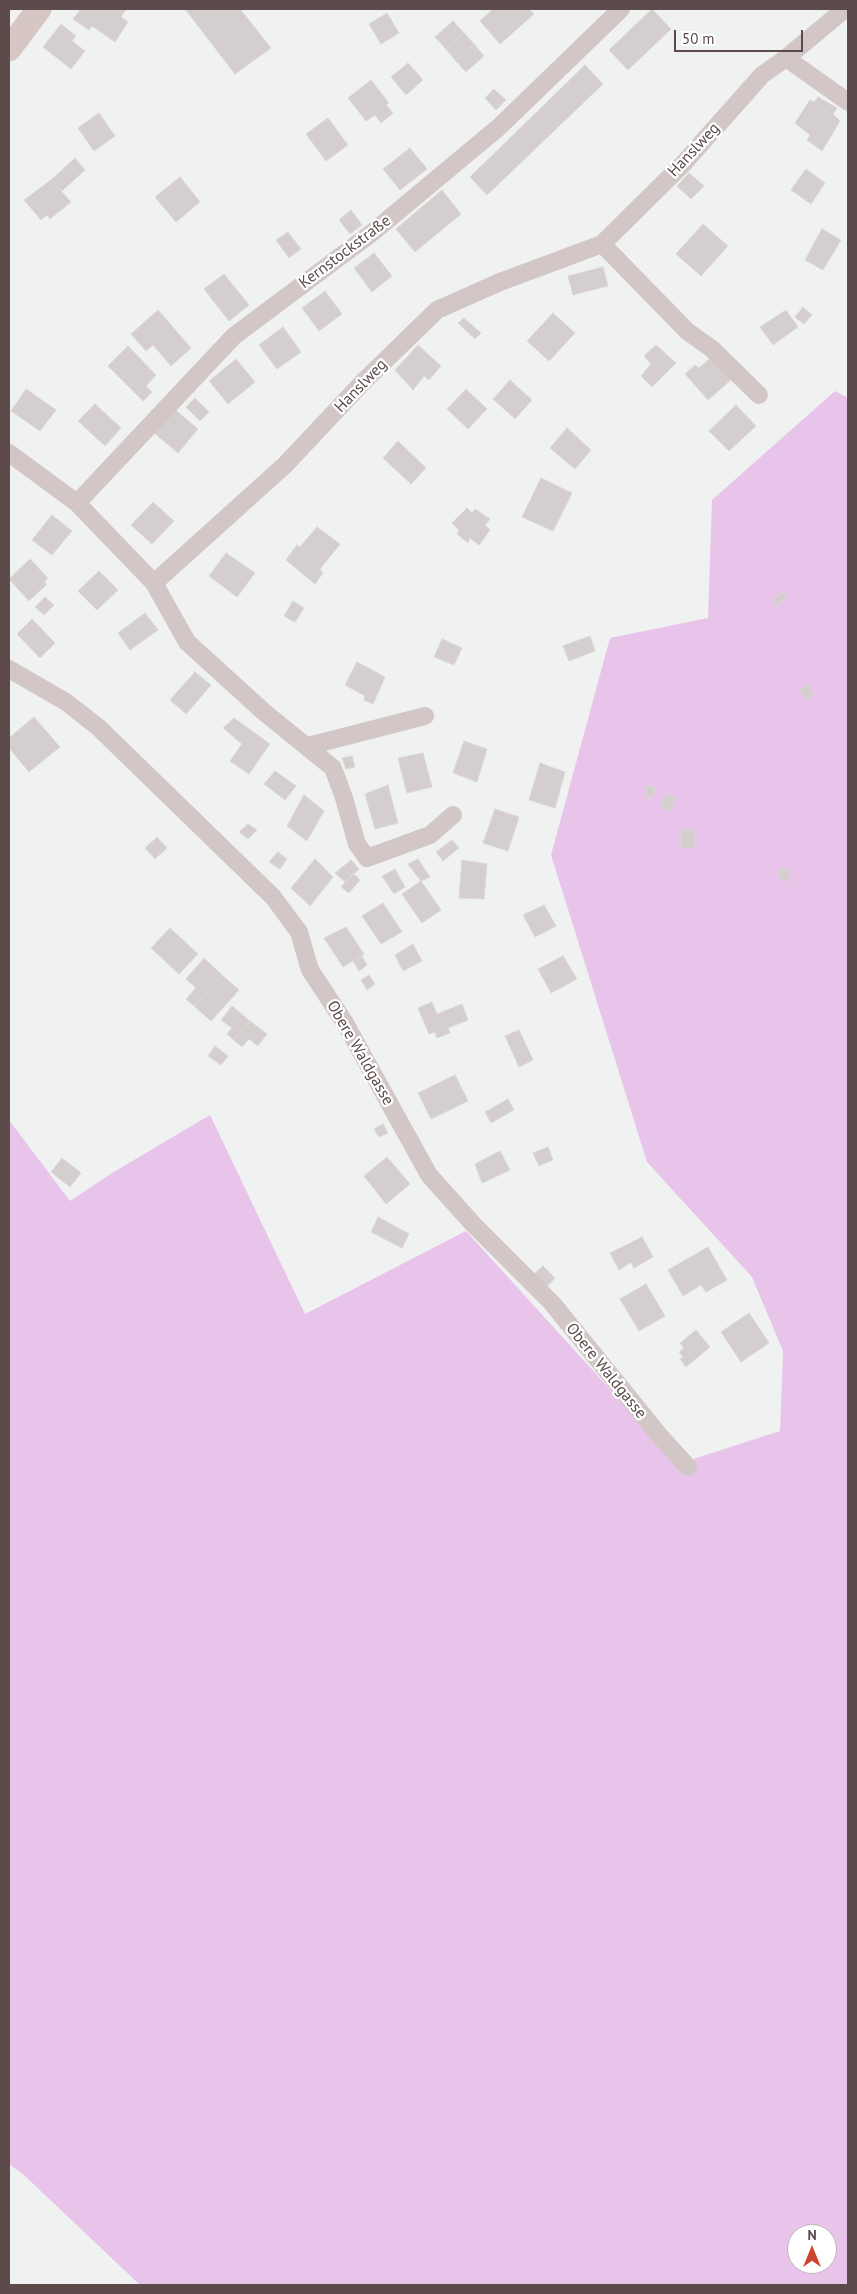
<!DOCTYPE html>
<meta charset="utf-8">
<style>
body{margin:0}
#map{position:relative;width:857px;height:2294px;overflow:hidden;background:#f0f2f2;font-family:"PT Sans",sans-serif}
canvas{display:block}
.frame{position:absolute;inset:0;border:10px solid #5c4b4a;pointer-events:none}
.north{position:absolute;left:787px;top:2224px;width:50px;height:50px;box-sizing:border-box;background:#fff;border:1px solid #beb7b7;border-radius:50%;rotate:0deg;font-size:14px;font-weight:700;line-height:20px;text-align:center;color:#5c4b4a}
.north::after{content:'';display:block;margin:auto;width:18px;height:22px;background:#ce452e;clip-path:polygon(50% 0,100% 100%,50% 72%,0 100%)}
.scale{position:absolute;left:674px;top:30px;width:129px;height:22px;box-sizing:border-box;border:2px solid #5c4b4a;border-top:0;padding-left:6px;font-size:15px;line-height:18px;white-space:nowrap;color:#5c4b4a;-webkit-text-stroke:4px #fff;paint-order:stroke}
</style>
<div id="map">
<canvas width="857" height="2294"></canvas>
<div class="frame"></div>
<div class="north">N</div>
<div class="scale">50 m</div>
</div>
<script>
const ctx = document.querySelector('canvas').getContext('2d');
ctx.lineJoin = 'round';
function paint(path, color) {
  ctx.fillStyle = color;
  ctx.fill(path, 'evenodd');
}
function poly(rows) {
  const path = new Path2D();
  for (const r of rows) {
    path.moveTo(r[0], r[1]);
    for (let i = 2; i < r.length; i += 2) path.lineTo(r[i], r[i + 1]);
  }
  return path;
}
function stroke(path, color, width, dash) {
  ctx.strokeStyle = color;
  ctx.lineWidth = width;
  ctx.lineCap = dash ? 'butt' : 'round';
  ctx.setLineDash(dash || []);
  ctx.stroke(path);
}
function write(font, color, halo, rows, align = 'center') {
  ctx.font = font + ' "PT Sans",sans-serif';
  ctx.lineWidth = 4.5;
  ctx.setLineDash([]);
  ctx.textBaseline = 'middle';
  ctx.strokeStyle = halo;
  ctx.fillStyle = color;
  for (const [text, x, y, turn = 0] of rows) {
    ctx.save();
    ctx.translate(x, y);
    ctx.rotate((+turn || 0) * Math.PI / 180);
    ctx.textAlign = isNaN(turn) ? turn : align;
    if (halo) ctx.strokeText(text, 0, 0);
    ctx.fillText(text, 0, 0);
    ctx.restore();
  }
}
paint(poly([
 [835,391,848,398,848,2285,140,2285,25,2176,9,2164,9,1120,70,1201,112,1173,210,1115,305,1314,466,1231,678,1464,780,1431,783,1351,752,1277,647,1162,551,855,610,638,708,618,712,500],
 [797,2234,827,2234,827,2264,797,2264]
]), '#e9c4ea');
const building = poly([
 [81,9,126,9,121,17,128,22,115,42,92,26,89,30,73,19,81,9],
 [185,9,240,9,271,48,235,74,185,9],
 [493,9,529,9,534,14,500,44,480,21,493,9],
 [652,9,671,29,628,70,609,50,652,9],
 [387,13,399,33,381,44,369,24,387,13],
 [453,21,464,33,446,49,435,37,453,21],
 [61,24,76,36,72,41,85,51,71,69,43,47,61,24],
 [464,33,474,44,456,61,446,49,464,33],
 [474,44,484,56,466,72,456,61,474,44],
 [408,63,423,80,406,95,391,77,408,63],
 [585,65,603,84,487,195,470,177,585,65],
 [371,80,389,103,386,105,393,113,381,123,375,115,366,121,348,98,371,80],
 [494,89,506,100,496,110,485,98,494,89],
 [818,97,837,108,833,114,840,121,822,151,807,140,810,135,795,123,810,100,814,102,818,97],
 [99,113,115,136,94,151,78,128,99,113],
 [328,118,348,145,326,161,306,134,328,118],
 [410,148,427,169,400,190,383,169,410,148],
 [75,158,85,170,62,191,51,180,75,158],
 [806,169,825,183,811,204,791,190,806,169],
 [689,173,704,186,691,199,677,186,689,173],
 [180,177,200,202,176,222,155,197,180,177],
 [51,180,71,202,50,219,47,215,41,220,24,200,51,180],
 [442,190,461,214,415,252,396,229,442,190],
 [351,210,362,225,350,234,339,220,351,210],
 [703,224,728,246,701,276,676,254,703,224],
 [822,229,841,240,823,270,805,260,822,229],
 [288,232,301,249,289,258,276,240,288,232],
 [374,253,392,276,372,292,354,268,374,253],
 [603,267,608,286,573,295,568,276,603,267],
 [224,274,249,305,229,321,204,289,224,274],
 [325,291,342,314,319,331,302,308,325,291],
 [803,307,812,315,804,324,795,317,803,307],
 [158,310,191,348,171,366,153,345,146,351,131,334,158,310],
 [786,310,798,327,773,345,760,327,786,310],
 [553,313,575,333,549,361,527,341,553,313],
 [464,318,481,333,475,339,458,323,464,318],
 [283,327,301,352,277,369,259,345,283,327],
 [418,345,441,366,429,380,424,376,413,390,395,370,418,345],
 [656,345,676,363,652,387,641,376,651,364,644,356,656,345],
 [128,346,156,375,146,386,152,392,143,401,108,366,128,346],
 [713,356,733,378,708,400,685,374,695,365,699,368,713,356],
 [236,359,255,382,228,404,209,381,236,359],
 [510,380,532,400,515,419,493,399,510,380],
 [26,389,56,410,40,431,11,411,26,389],
 [466,389,487,409,468,429,447,409,466,389],
 [195,398,209,412,200,421,186,407,195,398],
 [95,404,121,428,105,446,78,421,95,404],
 [736,405,756,426,729,451,709,431,736,405],
 [173,408,198,429,178,453,153,432,173,408],
 [567,428,591,450,575,469,550,448,567,428],
 [398,441,426,468,411,484,383,458,398,441],
 [541,478,572,493,553,531,522,517,541,478],
 [153,502,174,521,152,544,131,525,153,502],
 [467,508,472,513,475,509,490,519,485,525,490,530,479,545,470,538,468,543,457,534,459,530,452,523,467,508],
 [52,515,72,531,52,555,32,540,52,515],
 [317,527,340,544,320,569,323,573,315,584,286,560,297,545,300,547,317,527],
 [226,553,255,573,237,597,209,576,226,553],
 [30,559,48,578,44,582,47,584,29,601,9,579,30,559],
 [99,571,118,590,97,610,78,591,99,571],
 [782,592,787,596,777,606,772,602,782,592],
 [45,597,54,605,44,615,35,607,45,597],
 [293,601,304,608,295,622,284,616,293,601],
 [145,613,158,630,130,650,118,633,145,613],
 [32,619,55,643,40,658,17,634,32,619],
 [590,636,595,651,569,661,563,646,590,636],
 [442,639,462,648,454,665,434,657,442,639],
 [357,662,385,677,373,704,364,700,365,696,345,685,357,662],
 [195,672,211,685,186,714,170,700,195,672],
 [807,684,814,694,806,700,799,690,807,684],
 [34,717,60,747,29,772,9,748,9,738,34,717],
 [234,718,270,744,249,774,230,761,242,744,223,728,234,718],
 [464,741,487,749,477,782,453,773,464,741],
 [423,753,432,787,407,793,398,758,423,753],
 [352,756,355,767,346,769,342,758,352,756],
 [540,763,565,772,555,808,529,800,540,763],
 [275,771,296,786,285,800,264,784,275,771],
 [388,785,398,823,375,829,365,794,388,785],
 [647,786,655,787,653,797,645,797,647,786],
 [664,794,675,797,672,810,662,808,664,794],
 [304,795,324,811,307,841,287,826,304,795],
 [495,809,519,817,508,851,483,843,495,809],
 [248,824,257,830,248,839,239,832,248,824],
 [680,830,695,831,695,848,681,848,680,830],
 [157,837,167,848,155,859,145,848,157,837],
 [452,840,459,848,443,861,436,852,452,840],
 [278,852,287,859,280,869,269,862,278,852],
 [315,859,333,877,310,906,291,888,315,859],
 [418,859,430,877,421,881,408,864,418,859],
 [351,860,359,869,345,882,335,873,351,860],
 [462,860,487,864,484,899,459,898,462,860],
 [782,867,791,874,786,882,778,875,782,867],
 [395,869,405,887,394,894,382,876,395,869],
 [353,873,360,880,349,893,341,887,353,873],
 [421,881,441,910,422,923,402,894,421,881],
 [383,903,402,932,381,944,362,916,383,903],
 [544,905,556,926,535,937,523,915,544,905],
 [346,927,364,954,343,967,324,938,346,927],
 [170,928,198,954,179,974,151,948,170,928],
 [413,944,422,961,403,971,395,955,413,944],
 [362,956,367,965,359,971,353,961,362,956],
 [563,956,577,979,551,993,538,969,563,956],
 [204,958,222,975,194,1006,186,999,196,988,186,979,204,958],
 [222,975,239,990,211,1021,194,1006,222,975],
 [369,975,375,984,367,990,361,980,369,975],
 [432,1002,437,1014,462,1004,468,1020,448,1028,450,1033,437,1038,435,1032,429,1034,418,1008,432,1002],
 [232,1006,250,1021,234,1040,227,1034,232,1028,221,1020,232,1006],
 [250,1021,267,1034,258,1046,249,1039,242,1047,234,1040,250,1021],
 [519,1030,533,1060,519,1067,505,1036,519,1030],
 [215,1046,228,1056,221,1065,208,1056,215,1046],
 [455,1075,468,1101,431,1119,418,1093,455,1075],
 [508,1099,514,1110,491,1123,485,1112,508,1099],
 [383,1124,388,1133,379,1137,374,1129,383,1124],
 [548,1147,553,1160,539,1166,533,1153,548,1147],
 [500,1151,510,1170,482,1183,475,1164,500,1151],
 [387,1157,410,1184,386,1204,364,1176,387,1157],
 [62,1158,81,1173,70,1187,51,1172,62,1158],
 [378,1217,409,1234,402,1248,371,1232,378,1217],
 [642,1237,653,1257,634,1268,631,1262,619,1270,610,1253,642,1237],
 [708,1247,727,1280,706,1292,701,1285,683,1296,668,1270,708,1247],
 [543,1266,555,1278,545,1289,532,1276,543,1266],
 [646,1284,665,1316,639,1331,620,1299,646,1284],
 [749,1313,769,1343,741,1362,721,1332,749,1313],
 [696,1330,710,1347,686,1367,680,1359,683,1357,679,1352,684,1348,680,1343,696,1330]
]);
paint(building, '#d4cfce');
stroke(building, '#dbd7d5', 1);
stroke(poly([
 [786,58,848,102],
 [602,244,687,331,712,349,759,395],
 [9,453,77,503,154,583,187,642,264,712,333,768,344,798,357,844,367,858,430,835,453,815],
 [77,503,234,336,373,232,499,127,621,9],
 [154,583,285,465,363,382,437,310,500,282,602,244,683,164,762,75,786,58,845,9],
 [9,669,66,702,98,727,273,897,299,932,310,970,345,1023,429,1175,472,1223,552,1303,659,1435,688,1467],
 [308,746,425,716]
]), '#d3c6c6', 18);
stroke(poly([
 [9,49,39,9]
]), '#d6c7c5', 25);
write('16px', '#5c4b4a', '#fff', [
 ["Hanslweg",694,150,-47],
 ["Kernstockstraße",345,252,-37],
 ["Hanslweg",361,386,-46],
 ["Obere Waldgasse",360,1053,60],
 ["Obere Waldgasse",606,1371,51]
]);
</script>
